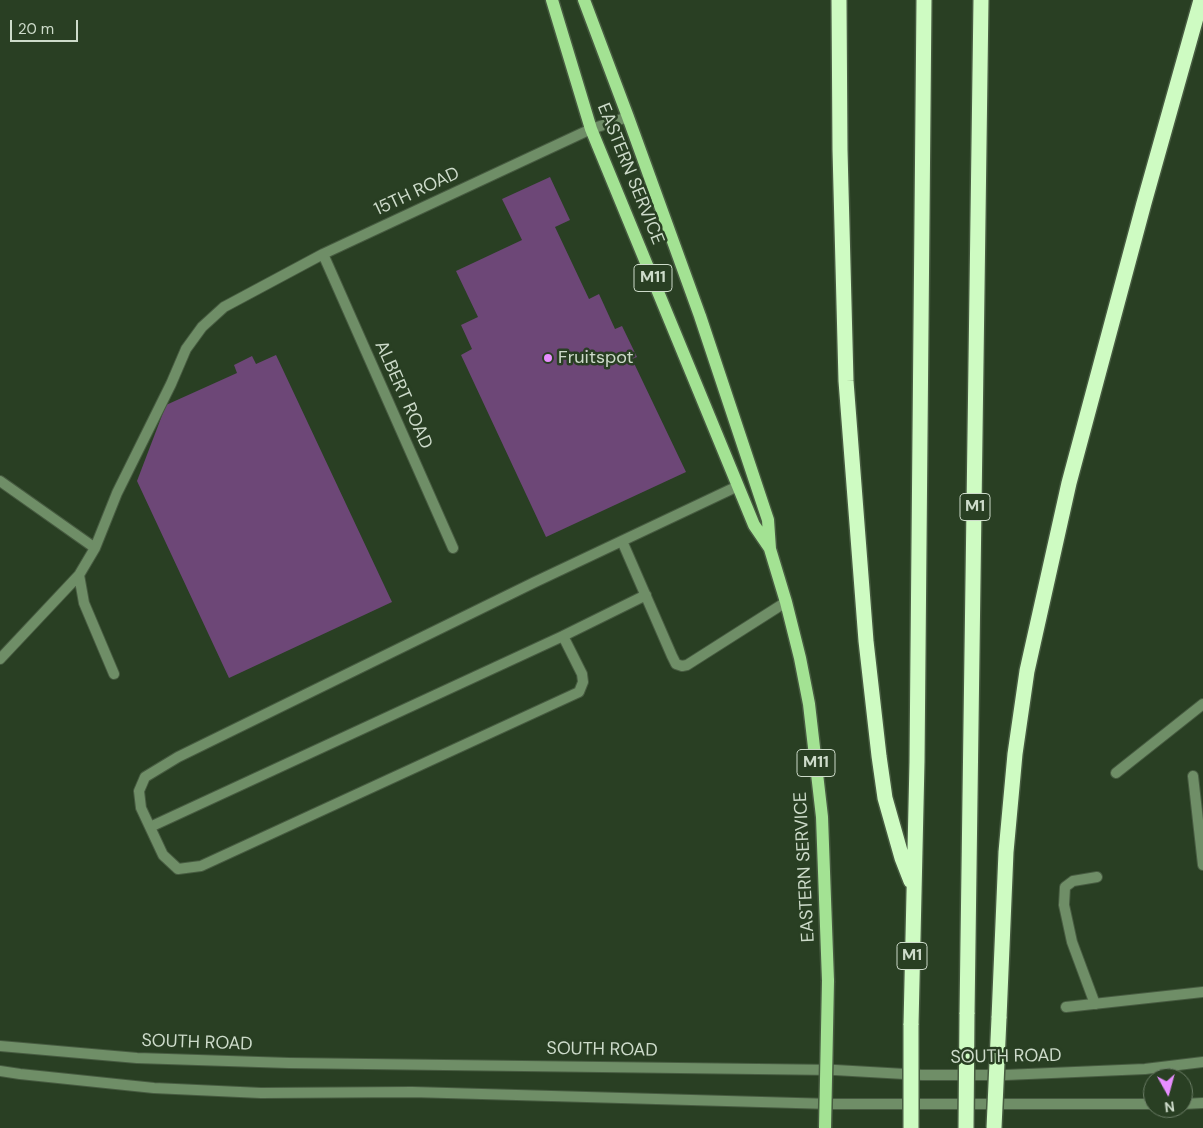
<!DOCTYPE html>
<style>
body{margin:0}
#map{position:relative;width:1203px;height:1128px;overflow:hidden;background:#293f23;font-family:"DM Sans",sans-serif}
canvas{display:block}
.north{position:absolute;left:1143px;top:1068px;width:50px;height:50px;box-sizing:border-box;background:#293f23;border:1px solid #6b7d66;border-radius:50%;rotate:173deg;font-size:14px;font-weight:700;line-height:20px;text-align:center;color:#cddbca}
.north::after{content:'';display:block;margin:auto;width:18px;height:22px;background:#e88eff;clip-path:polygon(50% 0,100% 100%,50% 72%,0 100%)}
.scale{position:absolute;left:10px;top:20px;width:68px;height:22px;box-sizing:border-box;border:2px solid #cddbca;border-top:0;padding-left:6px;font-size:15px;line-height:18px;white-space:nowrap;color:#cddbca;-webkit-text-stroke:4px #293f23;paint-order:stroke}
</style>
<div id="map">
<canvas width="1203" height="1128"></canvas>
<div class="north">N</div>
<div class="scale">20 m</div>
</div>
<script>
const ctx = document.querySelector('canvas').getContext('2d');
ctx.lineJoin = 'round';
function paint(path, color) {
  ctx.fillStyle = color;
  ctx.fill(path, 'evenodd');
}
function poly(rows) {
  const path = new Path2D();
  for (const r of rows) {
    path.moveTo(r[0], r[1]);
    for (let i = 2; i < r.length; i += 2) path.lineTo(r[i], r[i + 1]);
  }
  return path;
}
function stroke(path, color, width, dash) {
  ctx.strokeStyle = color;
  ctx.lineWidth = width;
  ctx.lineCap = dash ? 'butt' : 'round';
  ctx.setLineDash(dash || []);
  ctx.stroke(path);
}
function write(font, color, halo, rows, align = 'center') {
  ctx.font = font + ' "DM Sans",sans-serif';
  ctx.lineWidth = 5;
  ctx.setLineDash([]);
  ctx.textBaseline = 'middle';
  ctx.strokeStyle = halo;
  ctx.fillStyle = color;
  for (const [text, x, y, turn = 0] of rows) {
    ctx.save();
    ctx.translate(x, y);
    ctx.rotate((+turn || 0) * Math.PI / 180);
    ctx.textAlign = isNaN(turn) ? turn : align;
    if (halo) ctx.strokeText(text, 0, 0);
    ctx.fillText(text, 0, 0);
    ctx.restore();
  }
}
paint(poly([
 [550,177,570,220,555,227,589,299,599,294,615,329,622,326,637,357,632,359,686,472,546,537,461,355,472,349,461,325,478,317,456,271,522,240,502,199],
 [276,355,392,602,229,678,137,481,166,405,237,373,234,365,252,356,256,364]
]), '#6d4777');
const service = poly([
 [323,254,453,548],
 [0,481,95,548],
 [622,541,672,656,676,664,682,666,687,665,786,602],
 [563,636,582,674,583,682,579,692,201,866,178,869,163,855,141,808,139,791,145,777,178,757,535,582,738,486],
 [0,659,79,575],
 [114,674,84,603,79,575,95,548,117,493,171,384,186,349,202,327,224,307,323,254,591,129,628,117],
 [1193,776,1203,865],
 [150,827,563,636,646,595],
 [1095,1004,1072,942,1064,905,1065,887,1073,881,1097,877]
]);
const minor = poly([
 [1116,773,1203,704],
 [1066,1007,1203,992]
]);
const tertiary = poly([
 [0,1046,137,1058,289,1063,835,1070,922,1075,1005,1075,1145,1069,1203,1062],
 [0,1071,20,1074,154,1088,261,1093,412,1092,831,1104,1153,1104],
 [1183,1104,1203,1103]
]);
const primary = poly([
 [552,0,591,129,754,525,769,547],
 [584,0,628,117,700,316,768,520,770,549,786,602,800,658,809,704,822,817,828,981]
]);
const motorway = poly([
 [839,0,840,150,846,381,866,641,879,756,885,798,902,858,911,881],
 [967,1014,981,0],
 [999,1018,1006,852,1015,754,1027,671,1069,483,1144,203,1201,0],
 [911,1025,917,762,924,0]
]);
stroke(service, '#475b41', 12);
stroke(minor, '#475b41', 12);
stroke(tertiary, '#475b41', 12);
stroke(primary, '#475b41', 15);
stroke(motorway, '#475b41', 18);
stroke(service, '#6f8e67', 10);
stroke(minor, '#6f8e67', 10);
stroke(tertiary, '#6f8e67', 10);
stroke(primary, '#a3e293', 12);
stroke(motorway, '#cefbc2', 15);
const primaryBridge = poly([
 [825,1128,828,981]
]);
const motorwayBridge = poly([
 [911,1128,911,1025],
 [966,1128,967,1014],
 [994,1128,999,1018]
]);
stroke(primaryBridge, '#475b41', 15, []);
stroke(motorwayBridge, '#475b41', 18, []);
stroke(primaryBridge, '#a3e293', 12);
stroke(motorwayBridge, '#cefbc2', 15);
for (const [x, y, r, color] of [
 [548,358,5,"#e88eff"]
]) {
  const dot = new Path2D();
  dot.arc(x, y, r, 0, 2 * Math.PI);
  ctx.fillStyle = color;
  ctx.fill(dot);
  stroke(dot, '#293f23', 2);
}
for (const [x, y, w] of [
 [653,278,38],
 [975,507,30],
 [816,763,38],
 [912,956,30]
]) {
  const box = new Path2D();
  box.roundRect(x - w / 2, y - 13.5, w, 27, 4);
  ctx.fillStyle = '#293f23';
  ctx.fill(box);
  stroke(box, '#cddbca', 1);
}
write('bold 16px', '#cddbca', null, [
 ["M11",653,278],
 ["M1",975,507],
 ["M11",816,763],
 ["M1",912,956]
]);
write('18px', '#cddbca', '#293f23', [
 ["EASTERN SERVICE",630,174,68],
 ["15TH ROAD",417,192,-25],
 ["ALBERT ROAD",403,395,66],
 ["EASTERN SERVICE",805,867,-93],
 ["SOUTH ROAD",197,1043,2],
 ["SOUTH ROAD",602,1050,1],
 ["SOUTH ROAD",1006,1057,-1]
]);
write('18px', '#cddbca', '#293f23', [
 ["Fruitspot",558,358]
], 'left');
</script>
